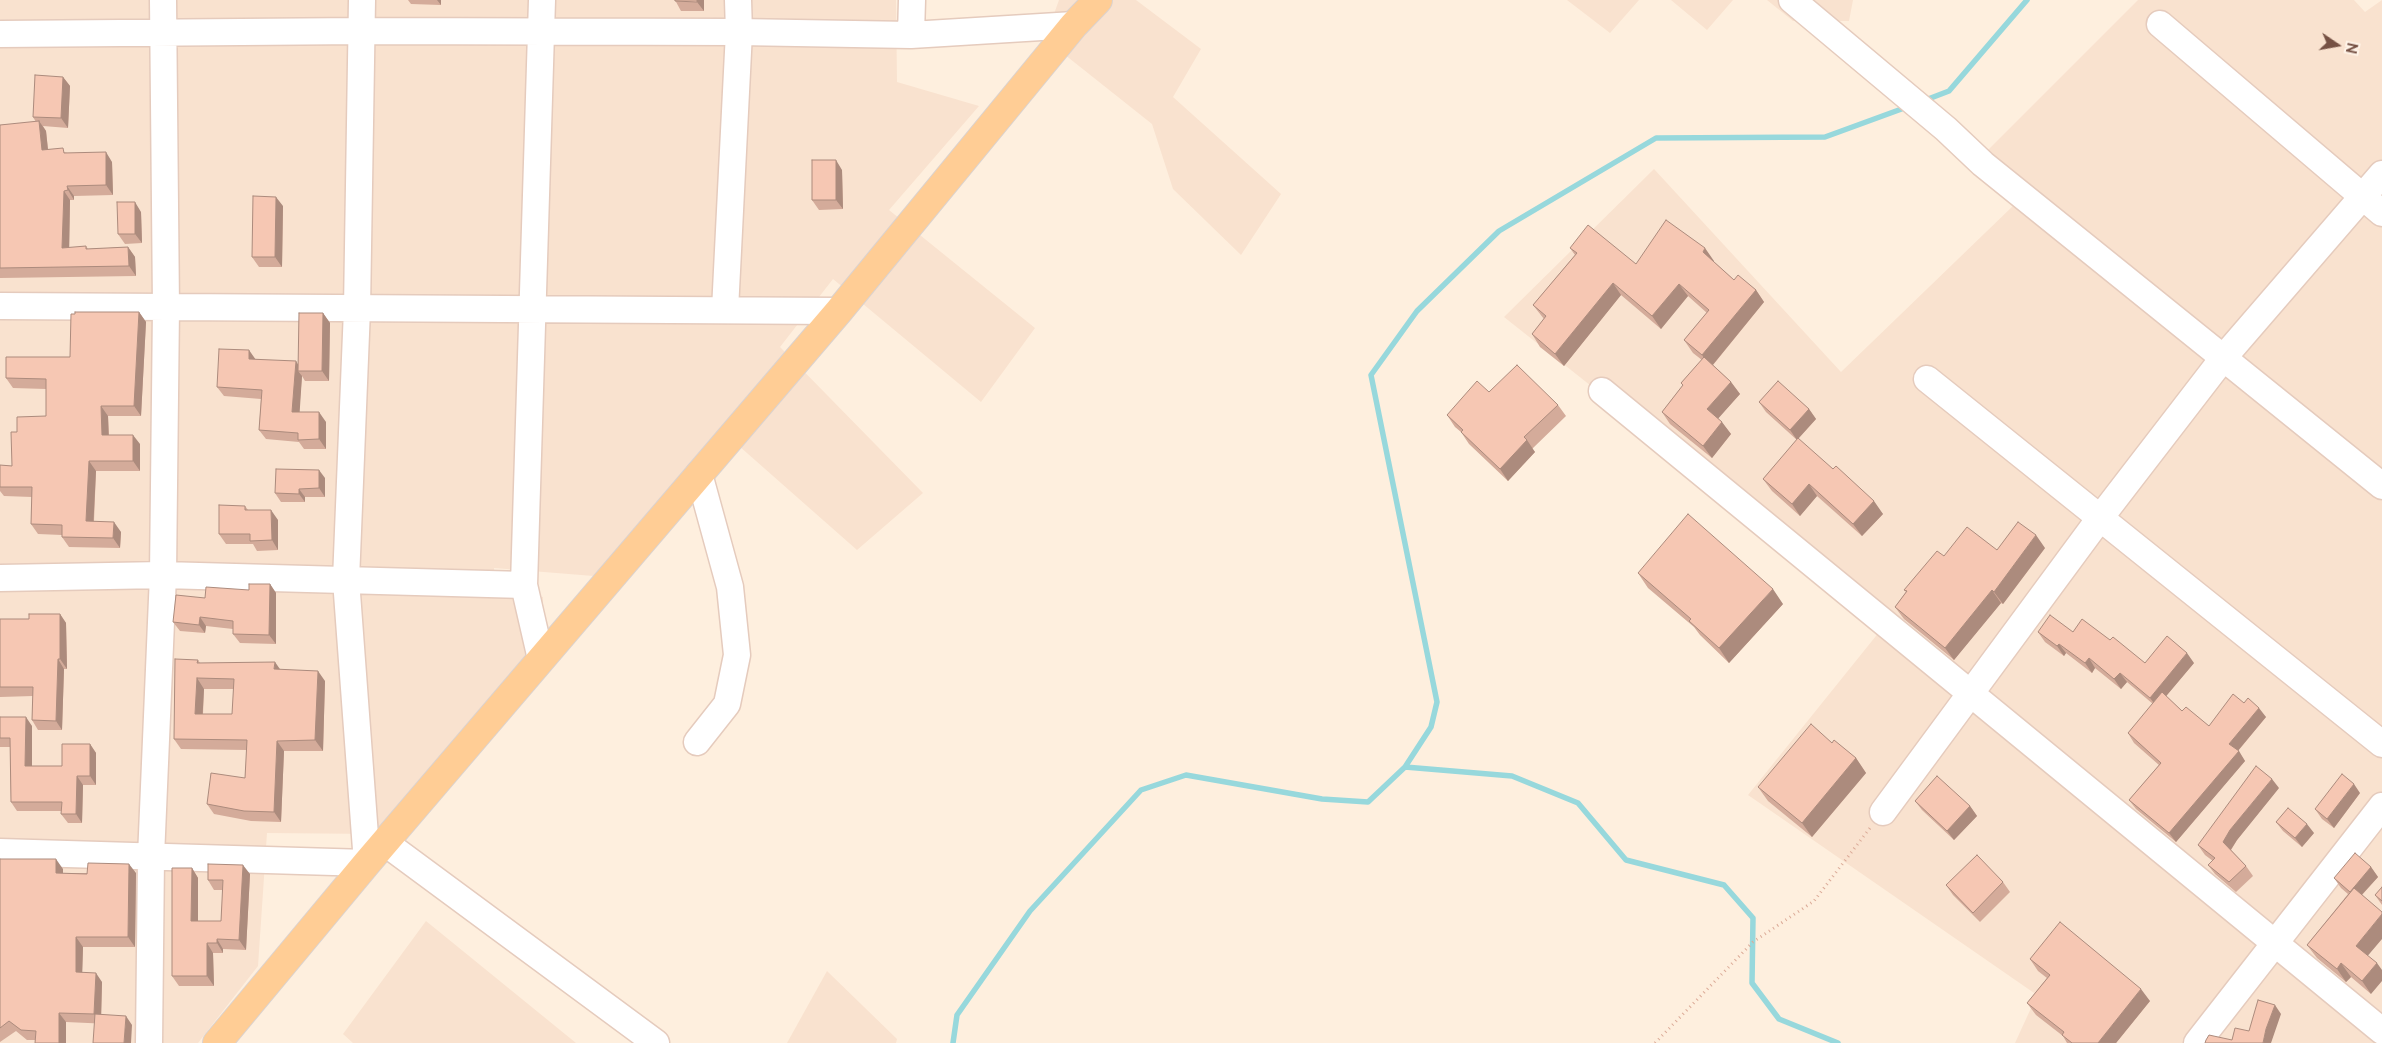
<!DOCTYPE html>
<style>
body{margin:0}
#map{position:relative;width:2382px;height:1043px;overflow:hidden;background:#feefde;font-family:Raleway,sans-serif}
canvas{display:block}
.north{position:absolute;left:2312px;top:20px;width:50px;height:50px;-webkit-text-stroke:4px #fff3e7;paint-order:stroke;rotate:102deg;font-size:14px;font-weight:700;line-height:20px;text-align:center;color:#765144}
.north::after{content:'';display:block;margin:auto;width:18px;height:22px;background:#765144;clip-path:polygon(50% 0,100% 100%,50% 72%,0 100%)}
</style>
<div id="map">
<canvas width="2382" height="1043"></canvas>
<div class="north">N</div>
</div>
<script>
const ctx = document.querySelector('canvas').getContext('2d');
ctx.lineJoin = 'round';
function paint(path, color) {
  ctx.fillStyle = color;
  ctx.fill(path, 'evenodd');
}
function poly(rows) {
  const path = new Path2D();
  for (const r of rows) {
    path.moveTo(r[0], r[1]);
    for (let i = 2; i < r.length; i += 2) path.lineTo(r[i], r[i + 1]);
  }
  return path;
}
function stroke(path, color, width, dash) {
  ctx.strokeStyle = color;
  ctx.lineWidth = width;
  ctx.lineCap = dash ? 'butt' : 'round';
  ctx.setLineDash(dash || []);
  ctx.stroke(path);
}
paint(poly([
 [0,0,896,0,897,82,979,106,889,210,1035,328,981,402,833,279,780,347,923,493,857,550,722,431,606,577,494,568,496,592,543,597,542,648,376,834,267,833,258,966,198,1043,0,1043],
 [1059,0,1136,0,1201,49,1173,97,1281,194,1241,255,1173,189,1152,124,1045,39],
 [1567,0,1639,0,1610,33],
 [1671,0,1733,0,1707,30],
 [1767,0,1853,0,1849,21,1793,21],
 [2138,0,2354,0,2365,12,2382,0,2382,1043,2015,1043,2037,995,1748,795,1888,621,1504,317,1654,169,1841,372,2014,205,1984,154],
 [426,921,576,1043,353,1043,343,1034],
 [827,971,897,1039,896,1043,787,1043]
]), '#f9e2cf');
stroke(poly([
 [1923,101,1949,91,2027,0],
 [1405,767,1512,776,1578,803,1626,860,1724,885,1753,918,1752,983,1779,1019,1838,1043],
 [953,1043,957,1015,1030,911,1141,790,1186,775,1322,799,1368,802,1405,767,1431,727,1437,702,1371,375,1417,311,1499,231,1656,138,1825,137,1907,107]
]), '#97d8dc', 5.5);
const minor = poly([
 [1792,0,1946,129,1983,164,2382,486],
 [2160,24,2382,213],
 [0,34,362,31,739,32,911,35,1074,25],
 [911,35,912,0],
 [0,306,839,311],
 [725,310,739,32,738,0],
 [1927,379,2382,744],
 [1602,391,2382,1031],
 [0,578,163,575,524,585],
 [541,659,524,585,542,0],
 [697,742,727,704,737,655,730,587,699,474],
 [1883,812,2100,518,2224,357,2382,174],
 [384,842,656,1043],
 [0,852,367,863,346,580,357,309,362,0],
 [149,1043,151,857,163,575,166,307,163,0],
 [2197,1043,2382,806]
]);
const major = poly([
 [217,1043,367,863,839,311,1074,25,1098,0]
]);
stroke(minor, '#e5cbbd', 29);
stroke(major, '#dbd2ce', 30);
stroke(poly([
 [1655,1043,1753,942,1814,901,1870,828]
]), '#dbaa97', 3, [1, 4]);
stroke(minor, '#fff', 26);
stroke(major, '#ffcd95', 28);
paint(poly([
 [408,0,441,0,441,5,411,4],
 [675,0,704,0,704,11,681,11],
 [63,77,70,86,68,128,43,126,46,131,48,149,112,162,113,195,74,196,74,200,70,200,69,248,86,246,88,249,128,247,135,257,136,276,0,278,0,125,36,122,33,117],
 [842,170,843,209,819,210,812,200],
 [283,206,282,267,259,267,252,257],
 [141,212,142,243,125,244,118,234],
 [1570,248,1636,264,1714,261,1714,262,1734,280,1756,290,1764,302,1713,365,1731,382,1740,394,1718,418,1731,434,1712,458,1670,424,1662,412,1683,385,1681,383,1702,360,1693,353,1684,340,1707,313,1688,296,1661,329,1621,295,1564,366,1540,347,1532,334,1544,319,1533,305,1575,255],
 [139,312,146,322,141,416,108,416,109,435,140,444,140,471,96,471,94,521,121,532,120,548,69,547,62,537,62,535,38,534,31,524,32,497,4,496,0,491,0,465,12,466,17,432,46,416,46,389,13,388,6,378,70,357],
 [323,313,330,323,329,381,305,381,302,376,299,412,326,422,326,449,304,449,299,442,266,439,259,430,261,399,224,396,217,387,256,359,298,365],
 [1489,392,1558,405,1566,416,1532,449,1535,452,1508,481,1469,444,1461,432,1455,427,1447,415],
 [1759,402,1809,409,1816,419,1798,439,1883,514,1862,536,1817,496,1800,516,1772,491,1763,479,1797,440,1766,412],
 [325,478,325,497,305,497,305,502,281,502,275,493],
 [245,506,248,510,278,520,278,550,257,551,253,544,226,544,219,534],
 [2045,548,2003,604,2001,603,1954,660,1904,619,1895,607,1906,592,1904,590,1997,550],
 [1638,573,1783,604,1729,663,1700,635,1694,627,1648,588],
 [270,584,276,593,276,644,240,643,233,634,233,629,206,626,205,633,180,631,173,622,205,598,249,590],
 [60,614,66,623,67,669,64,669,62,730,38,730,32,720,33,696,0,697,0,619,29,619],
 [2038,632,2073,632,2110,640,2145,663,2194,663,2166,696,2182,711,2209,726,2244,703,2266,717,2238,751,2245,761,2176,842,2136,809,2129,800,2159,765,2134,743,2128,733,2153,704,2127,682,2121,689,2095,668,2092,673,2066,653,2064,656,2045,642],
 [198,660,200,663,280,670,325,681,323,751,284,751,281,822,251,821,214,814,207,804,245,778,247,750,181,749,174,739],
 [204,689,234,689,232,714,203,714],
 [0,717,32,726,32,766,62,766,90,744,96,753,96,785,83,785,82,823,68,823,61,814,62,811,17,811,11,802,10,747,0,747],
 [1832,743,1856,758,1866,773,1812,837,1768,801,1758,787],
 [2279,788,2237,840,2231,850,2246,866,2253,876,2236,892,2215,874,2208,865,2213,861,2205,855,2198,845],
 [2360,793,2334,828,2322,819,2315,809],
 [1915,801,1970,806,1977,816,1954,840,1922,810],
 [2276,822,2314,833,2302,847,2283,831],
 [2371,867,2378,877,2362,895,2371,994,2351,977,2346,982,2317,958,2307,945,2348,894,2341,888,2334,878],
 [192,868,198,878,198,921,221,921,223,890,214,890,208,880,250,874,246,950,223,949,223,953,213,953,214,986,179,986,172,976],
 [63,869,63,873,136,873,135,947,83,947,82,972,102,982,101,1014,132,1025,66,1022,66,1043,35,1043,35,1040,27,1040,16,1031,0,1042,0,941],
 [2003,882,2010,892,1980,922,1953,895,1946,885],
 [2382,887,2382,905,2375,895],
 [2030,959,2150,1001,2116,1043,2067,1043,2063,1036,2036,1015,2027,1003,2047,978,2038,971]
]), '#d4ab9a');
paint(poly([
 [437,0,441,0,441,5],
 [697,0,704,0,704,11,697,2],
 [63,77,70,86,68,128,61,118],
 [39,121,46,131,49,160,42,150],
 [106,152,112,162,113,195,106,185],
 [836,160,842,170,843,209,836,200],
 [67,186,74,196,74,200,68,190],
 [64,191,70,200,69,258,62,248],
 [276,197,283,206,282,267,275,257],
 [135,202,141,212,142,243,135,234],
 [128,247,135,257,136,276,129,266],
 [1705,248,1714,261,1711,265,1703,252],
 [1613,283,1621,295,1564,366,1555,354],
 [1679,284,1688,296,1661,329,1652,316],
 [1756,290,1764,302,1711,367,1702,355],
 [139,312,146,322,141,416,134,406],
 [323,313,330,323,329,381,322,371],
 [249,350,256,360,249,359],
 [296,361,302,371,298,371,302,376,299,422,292,412],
 [1731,382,1740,394,1716,421,1707,409],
 [101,406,108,416,109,445,102,435],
 [1809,409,1816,419,1797,440,1790,430],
 [319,412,326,422,326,449,319,439],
 [1722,422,1731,434,1712,458,1703,446],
 [133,435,140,444,140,471,133,461],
 [1527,440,1535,452,1508,481,1500,469],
 [89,461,96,471,93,531,86,521],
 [319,470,325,478,325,497,319,488],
 [1809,484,1817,496,1800,516,1792,504],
 [299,489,305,497,305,502,299,494],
 [1874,501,1883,514,1862,536,1853,524],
 [271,510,278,520,278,550,272,540],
 [114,522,121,532,120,548,113,538],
 [2036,535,2045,548,2003,604,1994,592],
 [270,584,276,593,276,644,269,635],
 [1773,589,1783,604,1729,663,1719,648],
 [1992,590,2001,603,1954,660,1945,648],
 [60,614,66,623,67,669,60,659],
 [200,617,206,626,205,633,199,625],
 [2059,644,2066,653,2064,656,2057,646],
 [2187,653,2194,663,2157,707,2150,698],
 [2089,658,2095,668,2092,673,2085,663],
 [58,659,64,669,62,730,56,721],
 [275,662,282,672,274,669],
 [318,671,325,681,323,751,315,740],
 [2120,673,2127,682,2121,689,2114,679],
 [197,678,204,689,202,725,195,714],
 [2259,708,2266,717,2236,753,2229,744],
 [26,717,32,726,32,775,25,766],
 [277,741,284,751,281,822,274,812],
 [90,744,96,753,96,785,90,776],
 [2239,751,2245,761,2176,842,2169,833],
 [1856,758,1866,773,1812,837,1802,823],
 [77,776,83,785,82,823,76,814],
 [2272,779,2279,788,2237,840,2230,851,2223,842,2230,830],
 [2354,784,2360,793,2334,828,2327,819],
 [1970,806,1977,816,1954,840,1947,831],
 [2307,824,2314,833,2302,847,2295,838],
 [56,859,63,869,63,882,56,873],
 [129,864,136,873,135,947,128,937],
 [243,865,250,874,246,950,239,940],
 [2371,867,2378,877,2356,901,2350,892],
 [192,868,198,878,198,930,191,921],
 [2382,914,2382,939,2365,959,2356,946],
 [76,937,83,947,82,981,76,972],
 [217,939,223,949,223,953,217,943],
 [207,943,213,953,214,986,207,976],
 [2341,963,2351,977,2346,982,2337,969],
 [2377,963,2382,970,2382,981,2371,994,2362,981],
 [96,973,102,982,101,1023,94,1014],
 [2141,989,2150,1001,2116,1043,2098,1043],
 [2275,1005,2281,1014,2271,1043,2263,1043,2266,1029],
 [59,1013,66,1022,66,1043,59,1043],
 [126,1016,132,1025,131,1043,124,1043]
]), '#ac8b7d');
const building = poly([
 [675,0,697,0,697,2,675,1,675,0],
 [35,75,63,77,61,118,33,117,35,75],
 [39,121,42,150,63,148,64,153,106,152,106,185,67,186,68,190,64,191,62,248,86,246,86,249,128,247,129,266,0,268,0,125,39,121],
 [812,160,836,160,836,200,812,200,812,160],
 [253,196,276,197,275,257,252,257,253,196],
 [117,202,135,202,135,234,118,234,117,202],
 [1666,220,1705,248,1703,252,1734,280,1738,275,1756,290,1702,355,1684,340,1709,310,1679,284,1652,316,1613,283,1555,354,1532,334,1546,316,1533,305,1577,253,1570,248,1588,225,1636,264,1666,220],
 [75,312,139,312,134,406,101,406,102,435,133,435,133,461,89,461,86,521,114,522,113,538,62,537,62,525,31,524,32,487,0,487,0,465,12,466,11,432,17,432,17,417,46,416,46,379,6,378,6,357,70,357,71,314,75,314,75,312],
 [299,313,323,313,322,371,298,371,299,313],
 [219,349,249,350,249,359,296,361,292,412,319,412,319,439,298,440,298,433,259,430,262,390,217,387,219,349],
 [1704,357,1731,382,1707,409,1722,422,1703,446,1662,412,1683,385,1681,383,1704,357],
 [1517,365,1558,405,1524,437,1527,440,1500,469,1461,432,1463,430,1447,415,1477,381,1489,392,1517,365],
 [1778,381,1809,409,1790,430,1759,402,1778,381],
 [1798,438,1833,469,1836,466,1874,501,1853,524,1809,484,1792,504,1763,479,1798,438],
 [276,469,319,470,319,488,299,489,299,494,275,493,276,469],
 [219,505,245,506,245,510,271,510,272,540,250,541,250,534,219,534,219,505],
 [1688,514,1773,589,1719,648,1689,621,1691,619,1638,573,1688,514],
 [2018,522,2036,535,1994,592,1992,590,1945,648,1895,607,1907,591,1904,590,1937,551,1944,556,1967,527,1997,550,2018,522],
 [249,584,270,584,269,635,233,634,233,621,200,617,199,625,173,622,176,595,205,598,206,587,249,590,249,584],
 [29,614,60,614,60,659,58,659,56,721,32,720,33,687,0,687,0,619,29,619,29,614],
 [2050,615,2073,632,2082,619,2110,640,2113,637,2145,663,2167,636,2187,653,2150,698,2120,673,2114,679,2089,658,2085,663,2059,644,2057,646,2038,632,2050,615],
 [175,659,198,660,197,663,275,662,274,669,318,671,315,740,277,741,274,812,244,811,207,804,211,773,245,778,247,740,174,739,175,659],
 [197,678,234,679,232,714,195,714,197,678],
 [2162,692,2182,711,2186,707,2209,726,2233,694,2244,703,2248,698,2259,708,2229,744,2239,751,2169,833,2129,800,2161,763,2128,733,2162,692],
 [0,717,26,717,25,766,62,766,62,744,90,744,90,776,77,776,76,814,61,814,62,802,11,802,10,738,0,738,0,717],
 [1811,724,1832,743,1834,740,1856,758,1802,823,1758,787,1811,724],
 [2256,766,2272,779,2230,830,2223,842,2246,866,2229,882,2208,865,2215,858,2198,845,2256,766],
 [2342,774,2354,784,2327,819,2315,809,2342,774],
 [1937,776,1970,806,1947,831,1915,801,1937,776],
 [2288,808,2307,824,2295,838,2276,822,2288,808],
 [2355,853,2371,867,2350,892,2334,878,2355,853],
 [1977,855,2003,882,1973,913,1946,885,1977,855],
 [0,859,56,859,56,873,87,874,88,863,129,864,128,937,76,937,76,972,96,973,94,1014,59,1013,59,1043,35,1043,36,1031,21,1030,9,1021,0,1028,0,859],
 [208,864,243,865,239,940,217,939,217,943,207,943,207,976,172,976,172,868,192,868,191,921,221,921,223,880,208,880,208,864],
 [2382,887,2382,901,2375,895,2382,887],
 [2354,888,2382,912,2382,914,2356,946,2377,963,2362,981,2341,963,2337,969,2307,945,2354,888],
 [2060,922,2141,989,2098,1043,2072,1043,2062,1035,2064,1032,2027,1003,2050,975,2030,959,2060,922],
 [2258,1000,2275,1005,2266,1029,2263,1043,2205,1043,2206,1040,2209,1035,2232,1040,2235,1028,2249,1031,2258,1000],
 [95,1014,126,1016,124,1043,93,1043,95,1014]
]);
paint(building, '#f6c7b3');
stroke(building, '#ac8b7d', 1);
</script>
